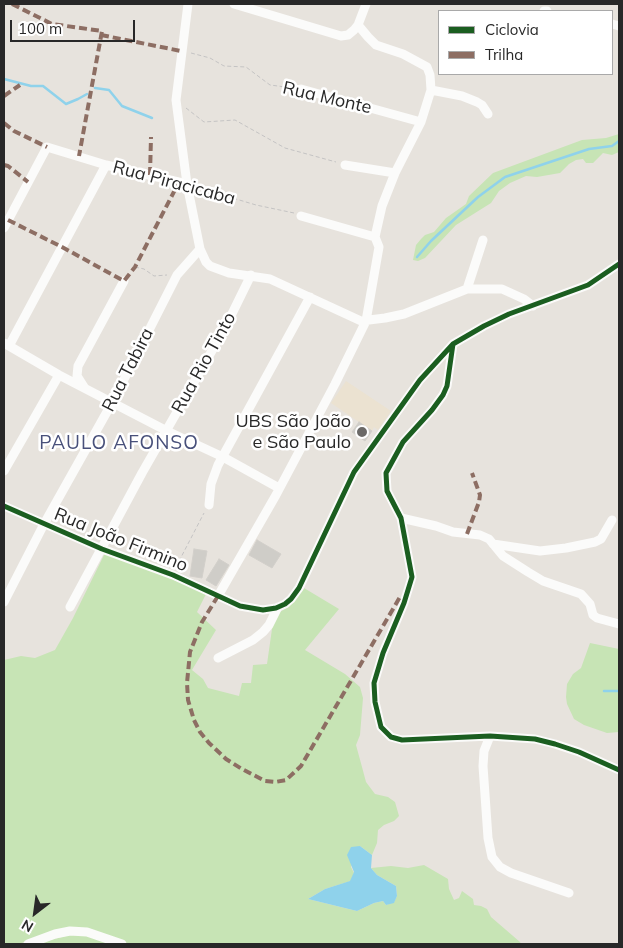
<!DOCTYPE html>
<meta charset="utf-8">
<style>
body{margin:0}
#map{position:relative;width:623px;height:948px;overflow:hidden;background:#e7e3dd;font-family:Mulish,sans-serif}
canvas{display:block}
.frame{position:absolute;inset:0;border:5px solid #282828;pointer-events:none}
.legend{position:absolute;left:438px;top:10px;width:175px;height:65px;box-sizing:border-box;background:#fff;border:1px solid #a9a9a9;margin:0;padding:6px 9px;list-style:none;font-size:15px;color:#282828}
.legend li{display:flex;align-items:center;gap:10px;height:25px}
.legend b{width:25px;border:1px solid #a9a9a9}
.north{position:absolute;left:10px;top:888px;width:50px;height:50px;-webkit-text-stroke:4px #fff;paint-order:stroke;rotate:210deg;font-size:14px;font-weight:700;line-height:20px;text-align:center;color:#282828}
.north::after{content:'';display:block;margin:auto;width:18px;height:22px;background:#282828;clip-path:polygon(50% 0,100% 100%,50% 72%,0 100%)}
.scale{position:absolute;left:10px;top:20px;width:125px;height:22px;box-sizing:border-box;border:2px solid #282828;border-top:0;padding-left:6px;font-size:15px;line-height:18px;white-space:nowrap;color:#282828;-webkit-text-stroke:4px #fff;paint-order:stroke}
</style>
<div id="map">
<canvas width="623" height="948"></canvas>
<div class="frame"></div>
<ul class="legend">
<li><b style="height:6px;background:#1b5e20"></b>Ciclovia</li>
<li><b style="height:6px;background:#8d6e63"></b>Trilha</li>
</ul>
<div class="north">N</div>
<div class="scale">100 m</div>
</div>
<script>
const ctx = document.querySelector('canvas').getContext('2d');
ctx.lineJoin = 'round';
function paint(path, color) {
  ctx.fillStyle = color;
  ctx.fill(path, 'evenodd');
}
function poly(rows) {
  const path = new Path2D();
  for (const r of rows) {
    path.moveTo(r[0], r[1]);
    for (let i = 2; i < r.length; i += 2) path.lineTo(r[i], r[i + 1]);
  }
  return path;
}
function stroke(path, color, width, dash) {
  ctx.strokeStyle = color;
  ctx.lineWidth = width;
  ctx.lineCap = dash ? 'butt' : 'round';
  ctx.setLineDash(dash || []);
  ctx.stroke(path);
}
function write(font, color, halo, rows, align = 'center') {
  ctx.font = font + ' Mulish,sans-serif';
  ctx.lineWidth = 5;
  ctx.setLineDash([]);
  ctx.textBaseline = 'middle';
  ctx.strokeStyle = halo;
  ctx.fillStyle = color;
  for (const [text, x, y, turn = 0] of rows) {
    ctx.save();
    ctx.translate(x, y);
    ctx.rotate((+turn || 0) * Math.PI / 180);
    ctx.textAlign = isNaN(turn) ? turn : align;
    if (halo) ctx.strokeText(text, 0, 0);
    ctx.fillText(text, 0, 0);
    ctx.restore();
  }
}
paint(poly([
 [346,381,391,411,378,430,374,427,372,431,331,403]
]), '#ebe2d1');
paint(poly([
 [619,134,619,152,612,155,603,153,593,163,586,163,583,159,576,160,569,164,560,173,537,177,526,176,510,183,499,191,491,203,456,225,425,258,418,261,413,260,416,245,421,239,425,235,434,232,446,218,466,204,469,196,493,173,582,140,606,138],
 [105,553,165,576,206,594,197,612,216,630,192,670,203,679,208,688,239,696,242,683,251,683,253,665,267,664,274,615,289,607,304,588,339,609,305,650,345,674,360,687,363,698,360,735,356,745,362,767,366,782,375,794,388,797,395,802,399,816,394,821,384,825,378,830,377,843,372,855,360,846,351,867,354,873,351,881,325,889,308,899,357,911,374,903,383,901,386,905,394,902,397,896,396,886,377,875,371,868,391,866,408,868,424,865,448,879,449,889,454,900,459,898,462,891,473,899,474,905,481,906,487,909,491,917,520,942,521,944,125,944,107,936,56,931,19,944,4,944,4,660,21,656,35,658,55,650,73,618],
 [590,643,619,649,619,732,607,733,584,725,574,719,567,704,566,697,567,684,573,674,581,668],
 [70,935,89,936,112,944,34,944]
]), '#c7e4b5');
paint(poly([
 [360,846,372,855,371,868,377,875,396,886,397,896,394,903,386,905,383,901,374,903,357,911,308,899,325,889,350,881,354,872,347,855,351,847]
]), '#8fd2eb');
stroke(poly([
 [4,79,31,86,43,86,66,104,78,99,87,94],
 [95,88,109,90,122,106,152,118],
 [417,257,431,241,478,197,505,177,589,149,612,146,619,141],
 [604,691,619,691]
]), '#8fd2eb', 2.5);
const building = poly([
 [359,422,372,431,365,441,352,432,359,422],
 [257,540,281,554,272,568,249,555,257,540],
 [194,549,207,551,202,578,190,576,194,549],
 [219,559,229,565,216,586,206,580,219,559]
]);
paint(building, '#cfcdc8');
stroke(building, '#d2cfca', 1);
stroke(poly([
 [191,53,210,58,224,66,246,67,270,85,293,88],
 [186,108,204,122,235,120,285,148,336,162],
 [196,187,256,205,294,213],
 [135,267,144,269,154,276,167,275],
 [176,567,204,513]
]), '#c4c3c3', 1, [4, 2.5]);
stroke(poly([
 [188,4,176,100,187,184,200,249,206,262,210,266,229,273,270,279,361,321,385,318,404,314,467,289,502,289,524,299,533,306],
 [234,4,341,36,348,35,354,30,358,25,366,4],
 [544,11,547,11],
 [612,24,619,26],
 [301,89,421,122],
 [431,90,462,96,477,102,482,105,488,114],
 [345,165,395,173],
 [301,216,375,237],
 [4,228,47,147,106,165,187,184],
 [467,289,483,240],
 [4,343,59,375,167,431,223,457,279,488],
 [453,344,447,386,443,395,432,410,403,442,386,473,387,491,401,518,412,577,404,603,383,653,374,683,375,702,381,727,391,737,402,740,490,736,535,739,555,744,579,752,619,770],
 [9,346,106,165],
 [84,387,77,376,78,366,124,281],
 [4,471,59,375],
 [209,505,211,484,218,465,310,297],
 [4,506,102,549,173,575,240,606,263,610,276,608,285,604,291,599,299,588,354,472,420,380,453,344,484,326,509,314,588,285,619,264],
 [401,518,436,526,453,532,480,535,489,539,503,556,528,572,543,581,581,594,590,604,593,615,597,618,619,624],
 [493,544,540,551,566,548,595,542,601,539,612,520],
 [218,596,276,495,335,384,366,321,379,247,375,237,382,206,395,173,421,122,431,90,430,75,427,67,403,54,376,45,368,37,358,25],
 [4,602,44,524,113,401,177,275,200,249],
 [70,607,142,473,225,328,251,275],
 [218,658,253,640,263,632,269,625,278,607],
 [490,736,484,751,483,766,488,838,492,857,500,867,511,873,569,893],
 [28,944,55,934,70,931,87,932,122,944]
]), '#fbfbfa', 9);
stroke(poly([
 [12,4,52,24,102,31,79,156],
 [101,35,181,51],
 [4,96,20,85],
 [4,123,14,131,47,147],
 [4,165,8,166,28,182],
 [150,175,151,137],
 [8,220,62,247,124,281,135,267,179,182],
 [467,534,479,502,480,495,472,473],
 [218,596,202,622,190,652,187,683,188,700,194,720,200,732,209,743,226,759,242,769,265,781,275,782,286,780,301,766,400,597]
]), '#8d6e63', 4, [8, 4]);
stroke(poly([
 [453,344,447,386,443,395,432,410,403,442,386,473,387,491,401,518,412,577,404,603,383,653,374,683,375,702,381,727,391,737,402,740,490,736,535,739,555,744,579,752,619,770],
 [4,506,102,549,173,575,240,606,263,610,276,608,285,604,291,599,299,588,354,472,420,380,453,344,484,326,509,314,588,285,619,264]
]), '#1b5e20', 5);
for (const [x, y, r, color] of [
 [362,432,6,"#6b6967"]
]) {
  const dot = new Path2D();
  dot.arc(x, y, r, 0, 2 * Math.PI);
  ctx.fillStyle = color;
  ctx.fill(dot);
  stroke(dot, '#fff', 2);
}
write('18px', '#282828', '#fff', [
 ["Rua Monte",327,98,13],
 ["Rua Piracicaba",174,183,15],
 ["Rua Rio Tinto",204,363,-61],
 ["Rua Tabira",128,370,-63],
 ["Rua João Firmino",121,540,22]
]);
write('18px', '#282828', '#fff', [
 ["UBS São João",351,422],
 ["e São Paulo",351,443]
], 'right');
ctx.letterSpacing = '1px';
write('19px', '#48507a', '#fff', [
 ["PAULO AFONSO",119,443]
]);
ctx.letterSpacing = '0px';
</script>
